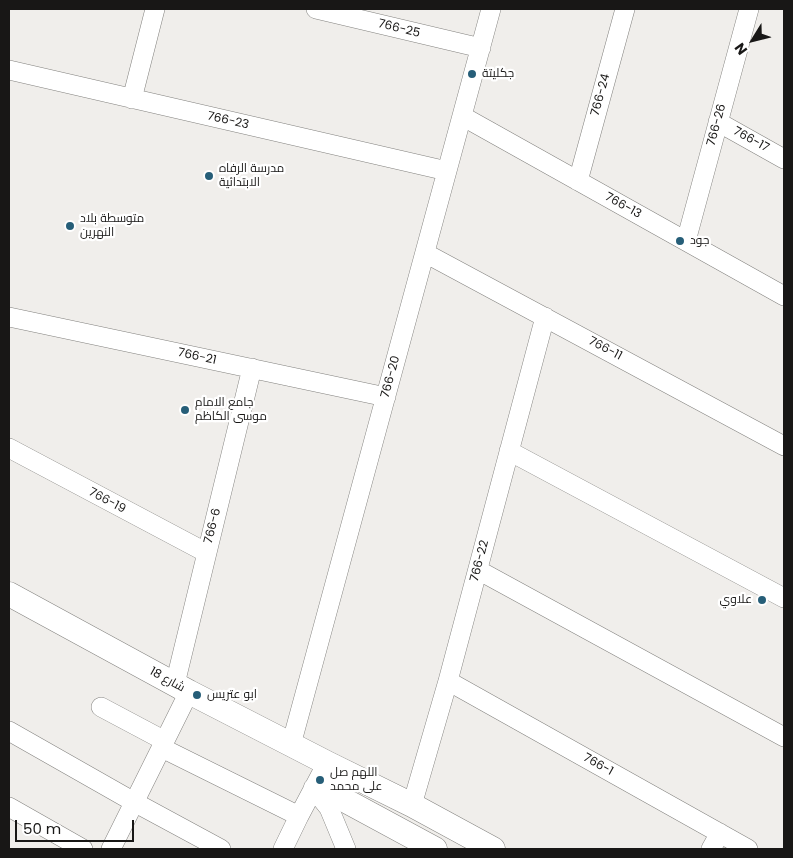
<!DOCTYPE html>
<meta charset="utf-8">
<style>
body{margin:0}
#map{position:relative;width:793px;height:858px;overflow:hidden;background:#f0eeeb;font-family:Poppins,sans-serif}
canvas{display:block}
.frame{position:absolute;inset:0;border:10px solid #181716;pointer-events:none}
.north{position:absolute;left:728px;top:15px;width:50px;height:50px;-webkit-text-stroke:4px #fff;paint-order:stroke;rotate:234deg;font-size:14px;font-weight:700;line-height:20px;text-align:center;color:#181716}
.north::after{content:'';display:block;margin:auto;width:18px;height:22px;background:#181716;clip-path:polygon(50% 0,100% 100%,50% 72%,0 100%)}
.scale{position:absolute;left:15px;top:820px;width:119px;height:22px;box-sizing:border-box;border:2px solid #181716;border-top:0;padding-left:6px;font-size:15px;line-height:18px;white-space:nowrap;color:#181716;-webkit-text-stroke:4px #fff;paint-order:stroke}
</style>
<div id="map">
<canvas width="793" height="858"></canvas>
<div class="frame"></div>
<div class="north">N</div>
<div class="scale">50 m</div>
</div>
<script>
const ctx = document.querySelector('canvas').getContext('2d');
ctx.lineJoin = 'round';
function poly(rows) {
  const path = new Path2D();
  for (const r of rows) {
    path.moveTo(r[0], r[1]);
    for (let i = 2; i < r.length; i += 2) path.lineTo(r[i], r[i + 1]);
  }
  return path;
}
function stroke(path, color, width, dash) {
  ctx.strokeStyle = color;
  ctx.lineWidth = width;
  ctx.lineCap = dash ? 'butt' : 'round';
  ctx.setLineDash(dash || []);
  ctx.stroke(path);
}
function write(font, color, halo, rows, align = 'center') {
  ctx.font = font + ' Poppins,Cairo,sans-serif';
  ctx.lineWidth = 4.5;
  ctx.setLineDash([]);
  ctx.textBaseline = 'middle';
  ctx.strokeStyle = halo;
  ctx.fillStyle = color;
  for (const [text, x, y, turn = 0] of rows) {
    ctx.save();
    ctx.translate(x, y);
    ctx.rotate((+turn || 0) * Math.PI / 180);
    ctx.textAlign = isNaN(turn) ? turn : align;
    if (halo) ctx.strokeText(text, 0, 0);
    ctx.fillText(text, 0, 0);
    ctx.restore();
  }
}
const minor = poly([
 [316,9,481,48],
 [9,70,447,171],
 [132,99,155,9],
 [462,116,784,296],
 [718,122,784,159],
 [578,181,625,9],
 [686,241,749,9],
 [425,253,784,446],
 [9,317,386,397],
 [9,448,207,553],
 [509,451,784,598],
 [478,570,784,737],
 [448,681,748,849],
 [175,684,252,368],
 [101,707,165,741],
 [9,731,134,802,221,849],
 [291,745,491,9],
 [162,748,299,816],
 [313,788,329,808,346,849],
 [412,805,448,681,545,317],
 [9,807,83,849],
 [111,849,189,692],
 [283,849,299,816,327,763],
 [711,849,720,833]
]);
const tertiary = poly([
 [9,594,189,692,327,763,412,805,493,849],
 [327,763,329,781,337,793,342,798,348,802,435,849]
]);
stroke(minor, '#83827f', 20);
stroke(tertiary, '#83827f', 25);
stroke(minor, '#fff', 19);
stroke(tertiary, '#fff', 24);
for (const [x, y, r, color] of [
 [472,74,5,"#265e78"],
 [209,176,5,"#265e78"],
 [70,226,5,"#265e78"],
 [680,241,5,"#265e78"],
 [185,410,5,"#265e78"],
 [762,600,5,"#265e78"],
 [197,695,5,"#265e78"],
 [320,780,5,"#265e78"]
]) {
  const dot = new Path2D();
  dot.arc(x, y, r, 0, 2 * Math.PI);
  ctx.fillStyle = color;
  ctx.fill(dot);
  stroke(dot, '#fff', 2);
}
write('12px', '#181716', '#fff', [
 ["766-25",399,29,14],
 ["766-24",601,95,-75],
 ["766-23",228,121,13],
 ["766-26",717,125,-75],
 ["766-17",751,140,29],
 ["766-13",623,206,29],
 ["766-11",605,349,28],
 ["766-21",197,357,12],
 ["766-20",391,377,-75],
 ["766-19",107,501,28],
 ["766-6",213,526,-76],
 ["766-22",480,561,-75],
 ["شارع 18",167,680,29],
 ["766-1",598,765,29]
]);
write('12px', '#181716', '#fff', [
 ["جكليتة",482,74],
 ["مدرسة الرفاه",219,169],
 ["الابتدائية",219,183],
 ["متوسطة بلاد",80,219],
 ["النهرين",80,233],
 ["جود",690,241],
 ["جامع الامام",195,403],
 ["موسى الكاظم",195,417],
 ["علاوي",752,600,"right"],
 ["ابو عتريس",207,695],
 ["اللهم صل",330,773],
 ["على محمد",330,787]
], 'left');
</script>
